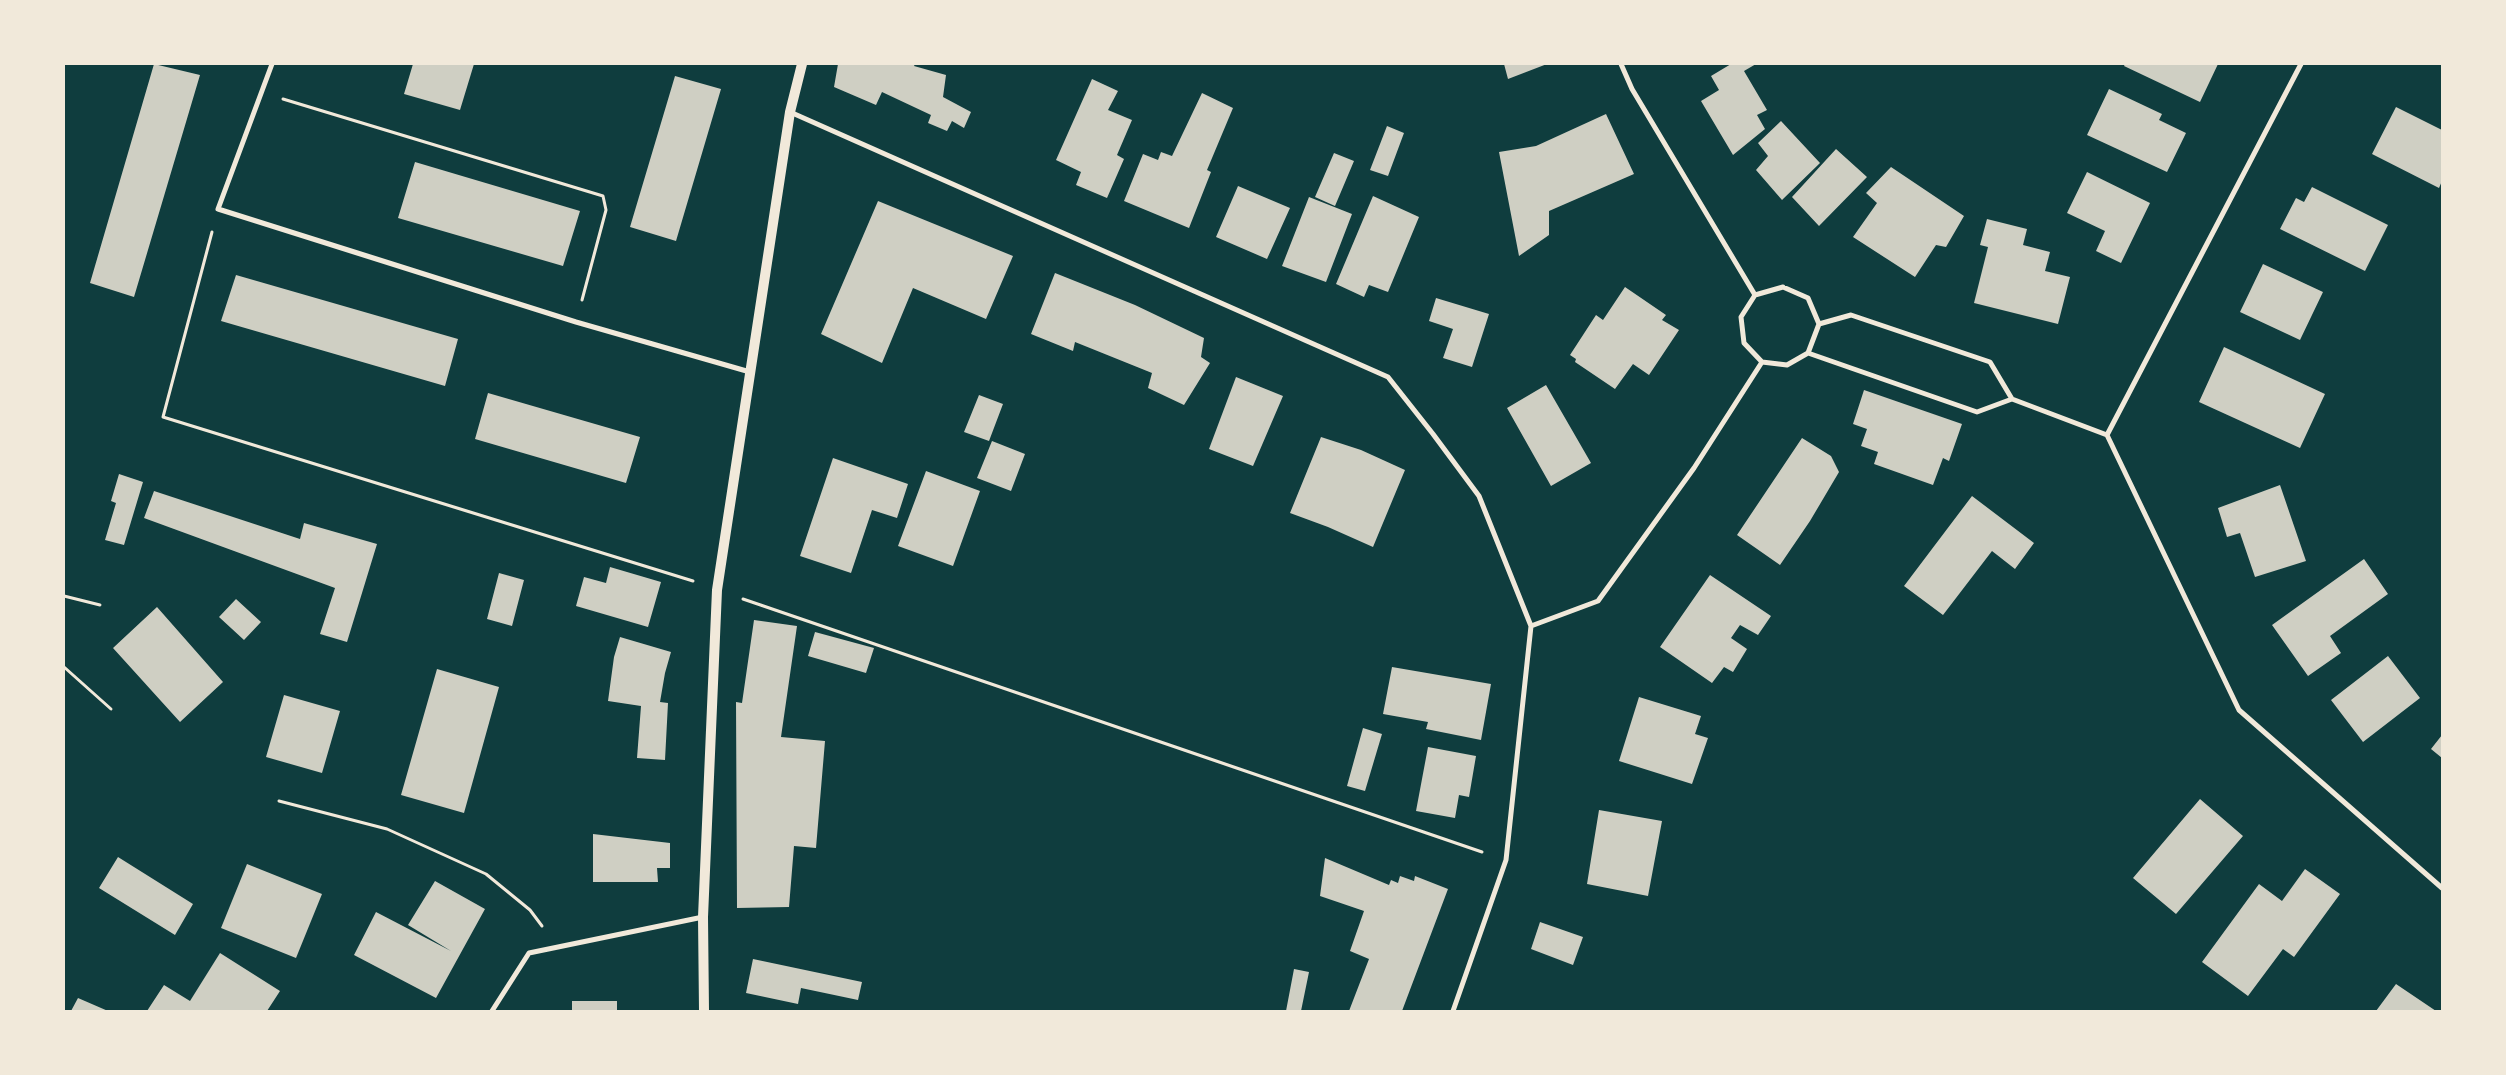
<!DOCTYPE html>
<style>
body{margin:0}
#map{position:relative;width:2506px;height:1075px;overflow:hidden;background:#0f3d3e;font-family:"Noto Sans",sans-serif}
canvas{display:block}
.frame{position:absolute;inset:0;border:65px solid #f1e9da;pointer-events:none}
</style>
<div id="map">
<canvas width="2506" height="1075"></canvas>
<div class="frame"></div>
</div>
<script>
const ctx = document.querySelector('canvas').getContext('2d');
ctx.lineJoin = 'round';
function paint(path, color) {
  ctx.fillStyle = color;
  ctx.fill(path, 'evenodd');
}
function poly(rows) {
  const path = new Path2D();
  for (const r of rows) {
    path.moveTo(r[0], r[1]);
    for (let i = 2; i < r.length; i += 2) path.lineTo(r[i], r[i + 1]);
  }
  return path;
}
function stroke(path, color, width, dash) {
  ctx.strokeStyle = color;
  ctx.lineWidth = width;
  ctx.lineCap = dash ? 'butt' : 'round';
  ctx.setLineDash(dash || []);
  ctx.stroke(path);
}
paint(poly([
 [154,64,200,75,134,297,90,283],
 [413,64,474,64,460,110,404,94],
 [838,64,915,64,914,66,946,75,943,97,971,112,964,128,952,121,947,131,928,123,931,115,882,92,876,105,834,87],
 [1504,64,1547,64,1508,79],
 [1731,64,1756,64,1744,71,1767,110,1757,115,1765,129,1733,155,1701,101,1719,90,1711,76],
 [2125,64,2218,64,2200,102,2124,66],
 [675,76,721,89,676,241,630,227],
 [1092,79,1118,91,1108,110,1132,120,1117,155,1124,159,1107,198,1076,185,1081,172,1056,160],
 [2109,89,2162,114,2159,120,2186,133,2167,172,2087,135],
 [1202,93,1233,108,1207,170,1211,172,1189,228,1124,201,1143,154,1158,160,1161,152,1172,156],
 [2396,107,2442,130,2442,181,2439,188,2372,154],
 [1606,114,1634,174,1549,211,1549,235,1519,256,1499,152,1536,146],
 [1781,121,1820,163,1782,200,1756,170,1768,156,1758,143],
 [1387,126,1404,133,1388,176,1370,170],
 [1836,149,1867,177,1819,226,1792,197],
 [1334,153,1354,161,1335,206,1315,197],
 [415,162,580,211,563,266,398,218],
 [1891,167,1964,216,1946,247,1936,245,1915,277,1853,237,1877,203,1866,193],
 [2087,172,2150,203,2121,263,2096,251,2105,231,2067,213],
 [1238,186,1290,208,1267,259,1216,237],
 [2312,187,2388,225,2365,271,2280,229,2296,198,2304,202],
 [1373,196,1419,217,1388,292,1369,285,1364,297,1336,284],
 [1309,197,1352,214,1326,282,1282,266],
 [878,201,1013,256,986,319,913,288,882,363,821,334],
 [1987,219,2027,229,2023,245,2050,252,2045,271,2070,277,2058,324,1974,303,1988,247,1980,245],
 [2263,264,2323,292,2300,340,2240,312],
 [1055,273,1135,305,1204,338,1201,357,1210,363,1184,405,1148,388,1152,373,1075,342,1073,351,1031,334],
 [236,275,458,339,445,386,221,321],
 [1625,287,1666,315,1662,320,1679,330,1649,375,1633,364,1615,389,1575,362,1576,359,1570,355,1596,315,1603,320],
 [1436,298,1489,314,1472,367,1443,358,1453,329,1429,321],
 [2224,347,2325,394,2300,448,2199,402],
 [1236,377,1283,396,1253,466,1209,449],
 [1546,385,1591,463,1551,486,1507,408],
 [1864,390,1962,424,1949,461,1943,458,1933,485,1874,464,1878,452,1861,446,1867,429,1853,424],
 [488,393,640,437,626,483,475,439],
 [979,395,1003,404,989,441,964,432],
 [1321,437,1361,450,1405,470,1373,547,1328,527,1290,513],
 [1802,438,1831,456,1839,472,1810,521,1780,565,1737,535],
 [992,441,1025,454,1011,491,977,478],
 [833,458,908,484,897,518,872,510,851,573,800,556],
 [926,471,980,491,953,566,898,546],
 [119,474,143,482,124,545,105,540,116,503,111,501],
 [2280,485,2306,561,2255,577,2240,533,2227,537,2218,508],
 [154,491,300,539,304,523,377,544,347,642,320,634,335,588,144,518],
 [1972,496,2034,543,2015,569,1992,551,1943,615,1904,586],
 [2364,559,2388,594,2330,636,2341,653,2308,676,2272,625],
 [610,567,661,582,648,627,576,606,584,577,606,583],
 [499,573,524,580,512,626,487,619],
 [1710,575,1771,616,1758,635,1740,625,1731,638,1747,649,1733,672,1724,667,1712,683,1660,647],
 [236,599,261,622,244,640,219,617],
 [157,607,223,682,180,722,113,648],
 [754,620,797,626,781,737,825,741,816,848,794,846,789,907,737,908,736,702,742,703],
 [815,632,874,648,866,673,808,656],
 [620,637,671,652,665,673,660,702,668,703,665,760,637,758,641,706,608,701,614,657],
 [2388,656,2420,698,2363,742,2331,700],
 [1392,667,1491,684,1481,740,1426,729,1428,722,1383,714],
 [437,669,499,687,464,813,401,795],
 [284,695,340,711,322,773,266,757],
 [1639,697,1701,716,1695,734,1708,738,1692,784,1619,761],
 [1363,728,1382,734,1365,791,1347,786],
 [2442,735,2442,758,2431,749],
 [1428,747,1476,756,1469,797,1459,795,1455,818,1416,811],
 [2200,799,2243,836,2176,914,2133,878],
 [1599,810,1662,821,1648,896,1587,884],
 [593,834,670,843,670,868,657,868,658,882,593,882],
 [118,857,193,904,175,935,99,888],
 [1325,858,1389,885,1391,880,1398,883,1400,876,1414,881,1415,876,1448,889,1402,1011,1349,1011,1369,959,1350,951,1364,911,1320,896],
 [247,864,322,894,296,958,221,928],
 [2305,869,2340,894,2294,957,2283,949,2248,996,2202,962,2259,884,2282,901],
 [435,881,485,909,436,998,354,955,376,912,451,951,408,925],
 [1540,922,1583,937,1573,965,1531,949],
 [220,953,280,991,267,1011,147,1011,164,985,190,1001],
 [753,959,862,982,858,1000,801,988,798,1004,746,993],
 [1294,969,1309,972,1301,1011,1286,1011],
 [2396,984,2436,1011,2376,1011],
 [78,998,108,1011,71,1011],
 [572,1001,617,1001,617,1011,572,1011]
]), '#cfcfc3');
stroke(poly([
 [283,99,603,196,606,210,582,300],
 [212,232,163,417,693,581],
 [64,596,100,605],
 [743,599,1482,852],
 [64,667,111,709],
 [279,801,387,829,486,874,530,910,542,926]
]), '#f1e9da', 3);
stroke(poly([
 [272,64,218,209,576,322,750,372],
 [1621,64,1632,89,1755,295],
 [790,112,1388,377,1433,434,1479,496,1531,626,1506,860,1453,1011],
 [1783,287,1808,298,1819,324,1808,353,1787,365,1762,362,1744,343,1741,317,1755,295,1783,287],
 [1819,324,1851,315,1990,362,2012,399,2107,435],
 [1808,353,1977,412,2012,399],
 [2107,435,2239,710,2442,888],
 [2107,435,2301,64],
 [1531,626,1598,601,1694,468,1762,362],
 [492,1011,529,953,703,917]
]), '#f1e9da', 5);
stroke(poly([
 [704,1011,703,917,717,590,790,112,802,64]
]), '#f1e9da', 10);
</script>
